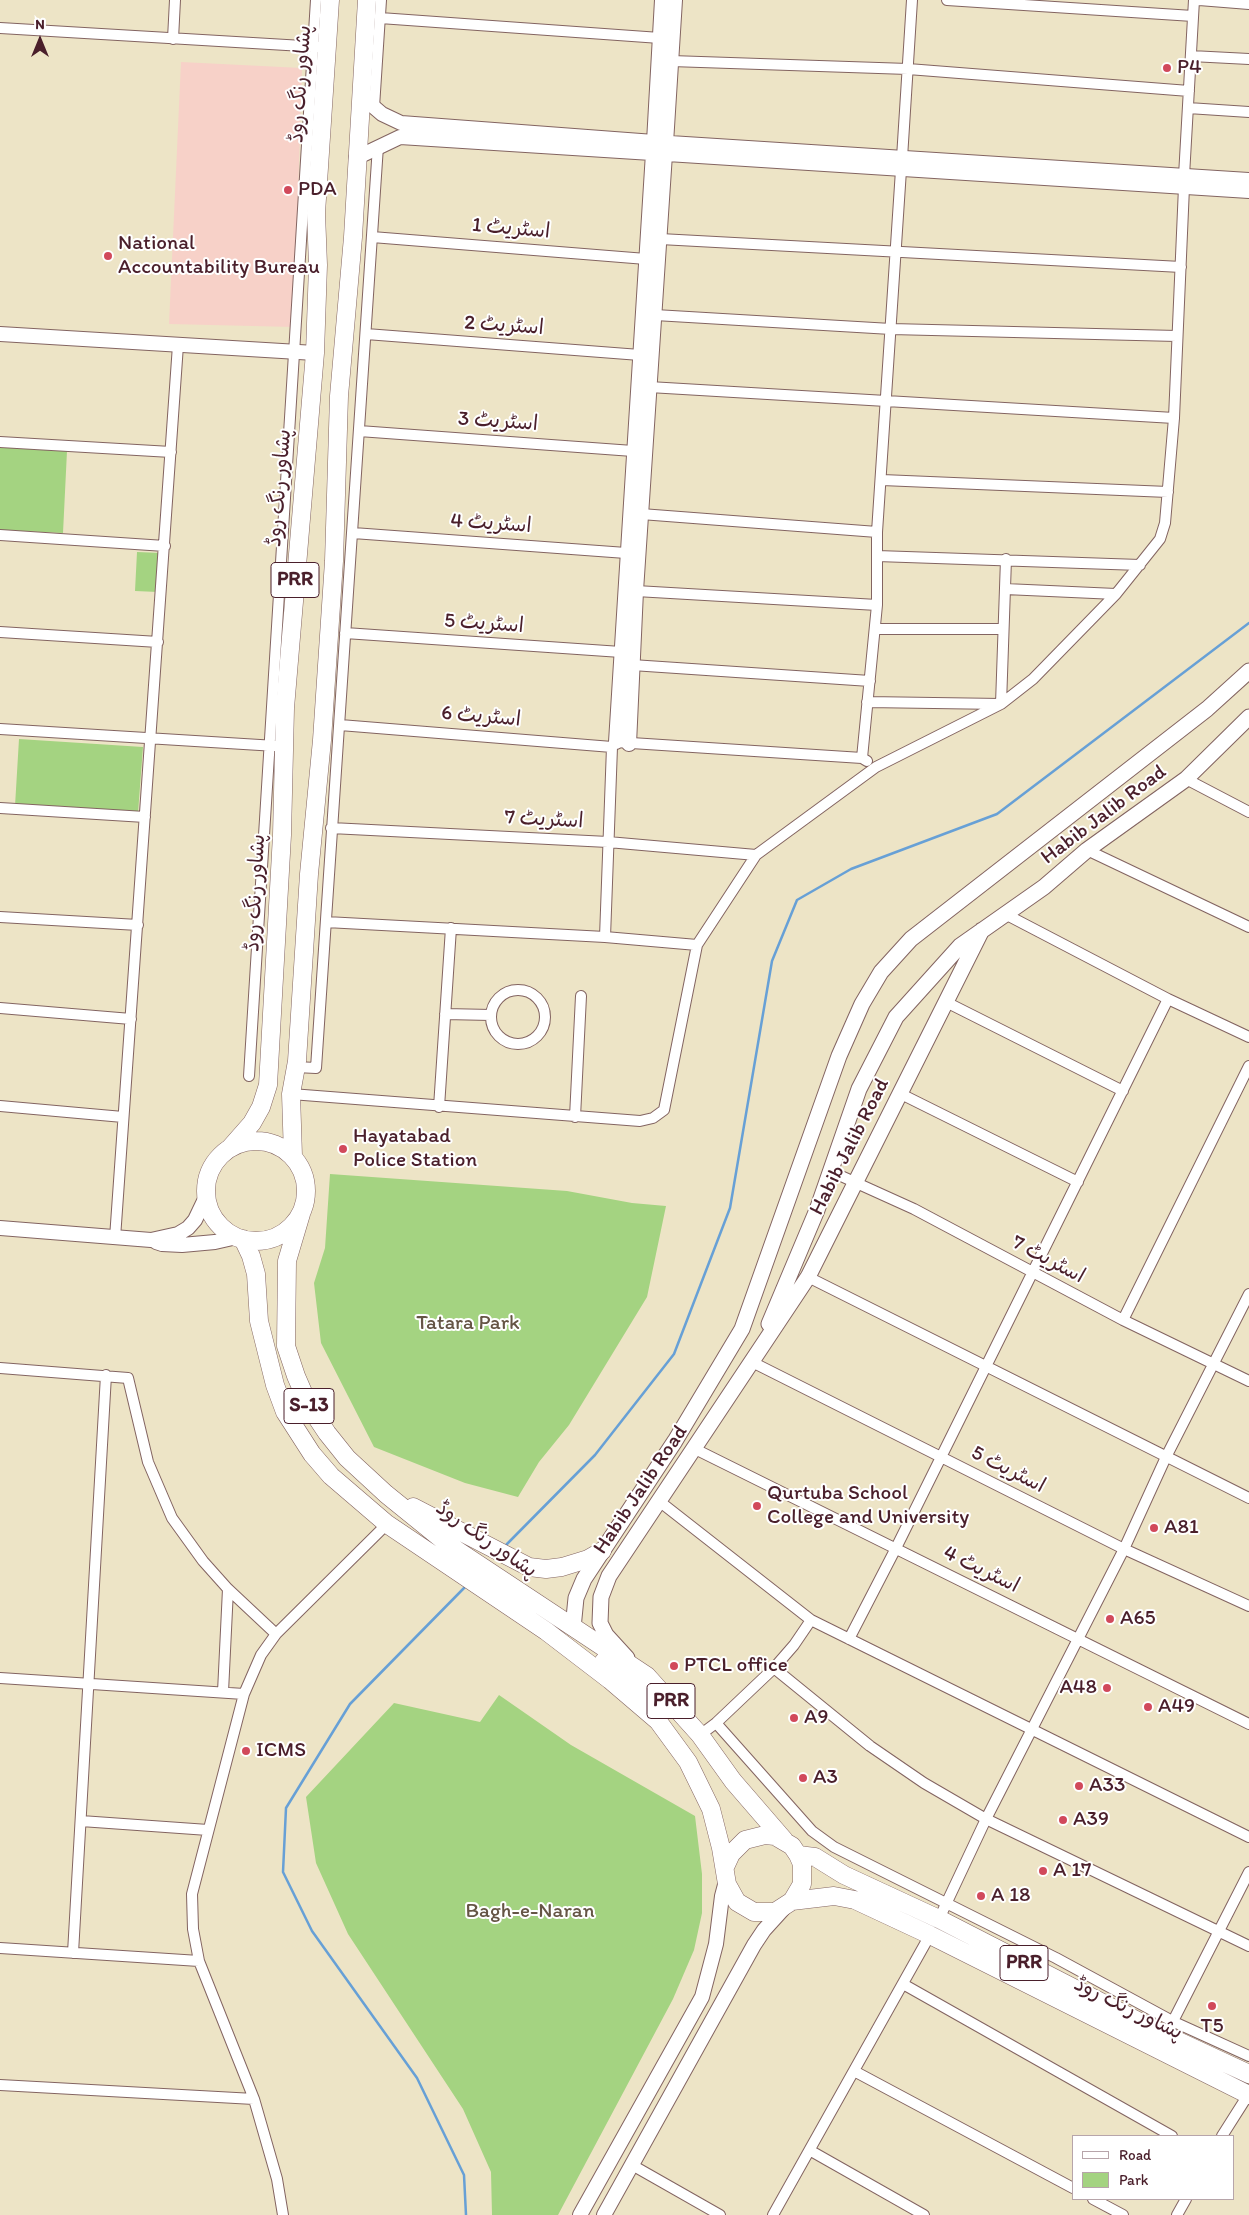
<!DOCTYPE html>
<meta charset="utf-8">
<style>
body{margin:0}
#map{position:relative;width:1249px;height:2215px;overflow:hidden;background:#ede4c6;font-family:Itim,sans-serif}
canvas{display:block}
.legend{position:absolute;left:1072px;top:2135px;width:162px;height:65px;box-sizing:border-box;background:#fff;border:1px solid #b7a5aa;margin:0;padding:6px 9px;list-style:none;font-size:15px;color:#4a1f2b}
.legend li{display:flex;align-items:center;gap:10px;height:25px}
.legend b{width:25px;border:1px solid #b7a5aa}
.north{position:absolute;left:15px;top:15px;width:50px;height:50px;-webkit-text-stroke:4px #fff;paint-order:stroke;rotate:0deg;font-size:14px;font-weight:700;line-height:20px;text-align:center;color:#4a1f2b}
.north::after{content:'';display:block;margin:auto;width:18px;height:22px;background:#4a1f2b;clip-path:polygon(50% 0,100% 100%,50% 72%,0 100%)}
</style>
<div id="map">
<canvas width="1249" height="2215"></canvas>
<ul class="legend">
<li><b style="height:6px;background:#fff"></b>Road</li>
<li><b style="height:14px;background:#a4d381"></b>Park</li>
</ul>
<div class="north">N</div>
</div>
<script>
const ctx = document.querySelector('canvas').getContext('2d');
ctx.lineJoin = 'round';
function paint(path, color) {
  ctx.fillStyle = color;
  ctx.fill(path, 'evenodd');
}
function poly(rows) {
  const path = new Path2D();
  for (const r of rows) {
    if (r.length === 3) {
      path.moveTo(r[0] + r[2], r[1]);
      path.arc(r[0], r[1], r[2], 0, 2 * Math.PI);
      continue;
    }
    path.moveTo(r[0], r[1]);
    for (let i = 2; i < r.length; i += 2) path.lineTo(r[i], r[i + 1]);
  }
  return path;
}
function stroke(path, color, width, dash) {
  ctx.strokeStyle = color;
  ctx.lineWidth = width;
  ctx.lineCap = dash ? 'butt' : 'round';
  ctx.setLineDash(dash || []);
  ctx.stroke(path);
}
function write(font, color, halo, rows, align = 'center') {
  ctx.font = font + ' Itim,"Playpen Sans Arabic",sans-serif';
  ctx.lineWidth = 4;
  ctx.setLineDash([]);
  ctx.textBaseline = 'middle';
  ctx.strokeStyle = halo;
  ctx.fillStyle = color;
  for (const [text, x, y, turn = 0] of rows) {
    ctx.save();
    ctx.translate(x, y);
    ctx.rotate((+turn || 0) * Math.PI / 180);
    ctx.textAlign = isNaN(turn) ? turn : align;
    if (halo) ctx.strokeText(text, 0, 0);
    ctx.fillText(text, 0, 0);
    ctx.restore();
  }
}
paint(poly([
 [181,62,302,68,294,327,169,324]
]), '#f7d1c8');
paint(poly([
 [0,447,67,451,63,533,0,530],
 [137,552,161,553,158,592,135,591],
 [19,739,143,747,138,813,15,806],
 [330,1174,567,1191,632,1203,666,1206,647,1297,569,1425,539,1462,518,1497,465,1483,374,1447,321,1343,314,1283,325,1248],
 [499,1695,571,1745,695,1816,702,1874,702,1913,694,1950,673,1999,558,2215,492,2215,491,2172,463,2109,348,1934,316,1863,306,1797,394,1703,480,1722]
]), '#a4d381');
stroke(poly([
 [505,1546,595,1455,674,1354,730,1208,772,961,797,900,851,869,997,814,1249,623],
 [466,2215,464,2175,417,2078,312,1931,283,1872,286,1808,350,1704,466,1586]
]), '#67a0d6', 2.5);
const street = poly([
 [947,0,1193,16],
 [1199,0,1249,4],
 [380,18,660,38],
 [0,28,320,47],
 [173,39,175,0],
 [1191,56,1249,59],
 [671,61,908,69,1189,91],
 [374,107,381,0],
 [1188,108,1249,112],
 [902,158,912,0],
 [1184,176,1194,0],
 [372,237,646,259],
 [660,239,1181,267],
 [655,315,891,329,1177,336],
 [366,334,640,355],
 [649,387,1174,418],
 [359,431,633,451],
 [0,442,171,452],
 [882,480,1168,492],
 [641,514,877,532],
 [353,533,626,553],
 [0,535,165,546],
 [877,556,1140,565],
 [1005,589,1116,594],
 [636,591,877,605],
 [875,629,1003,629],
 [0,632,158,642],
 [345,633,621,652],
 [632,665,870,681],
 [867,702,1001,704,1006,559],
 [340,725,612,747,616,742,862,758,867,761],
 [0,729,276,746],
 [862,758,877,605,877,532,901,170],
 [1186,779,1249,812],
 [0,808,145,817],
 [331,828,608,842,756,855],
 [1087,850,1249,927],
 [1005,914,1168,999,1249,1037],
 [0,917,138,925],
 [326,922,605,937,697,945],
 [605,937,612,747],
 [518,1017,27],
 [946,1002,1123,1091],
 [0,1008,131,1019],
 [445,1014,491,1015],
 [296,1067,316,1068,378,146],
 [249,1076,316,0],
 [291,1094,640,1121,653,1118,664,1110,697,945,756,855,876,767,1001,704,1033,679,1116,594,1160,539,1165,523,1174,418,1184,187],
 [901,1094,1078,1182],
 [0,1106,123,1117],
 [439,1107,451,928],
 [575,1117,581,996],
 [830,1171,914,1209,1123,1320,1249,1381],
 [115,1238,178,345],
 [808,1277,1249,1498],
 [1123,1320,1249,1066],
 [752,1362,1124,1549,1249,1606],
 [0,1368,128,1378,148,1462,172,1518,203,1561,228,1589,276,1634],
 [695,1449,1249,1724],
 [659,1501,811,1620,1249,1837],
 [849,1639,896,1548,1168,999],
 [774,1668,870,1746,924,1783,986,1819,1249,1946],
 [0,1678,244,1694],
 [223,1692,228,1589],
 [716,1723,812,1831,834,1847,1056,1958,1174,2022,1249,2056],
 [700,1735,716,1723,774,1668,794,1645,811,1620],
 [81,1821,208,1830],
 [939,1919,986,1819,1124,1549,1166,1457,1249,1294],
 [0,1948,199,1961],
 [73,1953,106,1375],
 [903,1984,1172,2136],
 [1170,2027,1249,1872],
 [854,2071,1073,2188],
 [0,2085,254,2099],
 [1222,2136,1248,2095],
 [811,2151,924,2215],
 [632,2165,720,2215],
 [1093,2199,1123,2215],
 [283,2215,277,2179,254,2099,199,1961,193,1929,192,1894,244,1694,261,1655,276,1634,387,1524],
 [773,2215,930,1935],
 [1177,2215,1186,2199]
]);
const secondary = poly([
 [361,96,382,114,401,123,654,142,1249,180],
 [654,142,662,0],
 [666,143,675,0],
 [356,158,400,137,1249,191],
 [0,334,315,353],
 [616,742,653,153],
 [629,744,636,591,665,154],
 [0,1228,151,1240,178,1234,188,1228,195,1220,206,1197],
 [156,1242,162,1244,182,1245,215,1242,237,1237],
 [580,2215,702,1997,716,1944,722,1896,726,1881],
 [604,2215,754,1945,764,1930,784,1908]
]);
const primary = poly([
 [769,1324,817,1210,859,1089,896,1017,960,946,1044,887,1087,850,1186,779,1249,717],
 [573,1628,576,1598,584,1579,675,1441,742,1329,839,1056,862,1004,881,972,911,939,1207,709,1249,671],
 [627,1658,606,1635,600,1623,601,1597,609,1576,808,1277,982,930]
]);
const highway = poly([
 [256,1191,50],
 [230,1148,252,1123,261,1107,268,1085,282,835,285,708,315,353,318,265,316,213,330,0],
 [293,1156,291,1094,297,1061,309,874,322,740,334,561,339,396,353,237,367,0],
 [301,1214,287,1261,286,1346,296,1376,309,1406,327,1433,347,1458,386,1494,449,1545,647,1676,700,1735,733,1781,784,1840],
 [243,1239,251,1256,256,1274,259,1321,275,1385,285,1412,312,1454,331,1476,387,1524,546,1631,610,1680,658,1721,688,1762,711,1809,721,1848,727,1884,737,1902,754,1912,775,1912,792,1901,802,1884,802,1864,798,1855,792,1846,775,1836,765,1835,745,1840,731,1854,725,1867],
 [413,1507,529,1567,546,1569,562,1567,588,1559,602,1551],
 [604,1661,622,1672,645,1699],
 [798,1855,815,1857,844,1875,939,1919,1165,2035,1249,2074],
 [792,1901,834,1896,855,1900,930,1935,1249,2095]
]);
stroke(street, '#836461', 12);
stroke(secondary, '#836461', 16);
stroke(primary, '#836461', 17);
stroke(highway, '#836461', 19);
stroke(street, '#fff', 10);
stroke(secondary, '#fff', 14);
stroke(primary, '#fff', 15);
stroke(highway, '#fff', 18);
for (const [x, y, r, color] of [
 [1167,68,5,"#d1495b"],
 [288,190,5,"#d1495b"],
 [108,256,5,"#d1495b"],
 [343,1149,5,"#d1495b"],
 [757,1506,5,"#d1495b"],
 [1154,1528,5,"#d1495b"],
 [1110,1619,5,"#d1495b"],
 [674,1666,5,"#d1495b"],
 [1107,1688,5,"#d1495b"],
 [1148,1707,5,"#d1495b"],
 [794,1718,5,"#d1495b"],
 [246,1751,5,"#d1495b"],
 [803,1778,5,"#d1495b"],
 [1079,1786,5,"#d1495b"],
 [1063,1820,5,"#d1495b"],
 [1043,1871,5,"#d1495b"],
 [981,1896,5,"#d1495b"],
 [1212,2006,5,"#d1495b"]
]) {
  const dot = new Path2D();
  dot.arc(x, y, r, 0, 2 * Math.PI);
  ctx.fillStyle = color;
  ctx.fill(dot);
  stroke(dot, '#fff', 2);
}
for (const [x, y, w] of [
 [295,580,48],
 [309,1406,50],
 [671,1701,48],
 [1024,1963,48]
]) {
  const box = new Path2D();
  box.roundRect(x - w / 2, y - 17.5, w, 35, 4);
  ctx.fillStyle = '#fff';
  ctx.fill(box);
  stroke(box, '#4a1f2b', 1);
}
write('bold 20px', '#4a1f2b', null, [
 ["PRR",295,580],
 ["S-13",309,1406],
 ["PRR",671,1701],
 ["PRR",1024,1963]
]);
write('21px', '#4a1f2b', '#fff', [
 ["P4",1177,68],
 ["PDA",298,190],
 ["National",118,244],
 ["Accountability Bureau",118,268],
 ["Hayatabad",353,1137],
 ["Police Station",353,1161],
 ["Qurtuba School",767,1494],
 ["College and University",767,1518],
 ["A81",1164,1528],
 ["A65",1120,1619],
 ["PTCL office",684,1666],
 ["A48",1097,1688,"right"],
 ["A49",1158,1707],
 ["A9",804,1718],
 ["ICMS",256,1751],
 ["A3",813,1778],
 ["A33",1089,1786],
 ["A39",1073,1820],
 ["A 17",1053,1871],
 ["A 18",991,1896],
 ["T5",1212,2027,"center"]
], 'left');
write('21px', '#4a1f2b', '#fff', [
 ["پشاور رنگ روڈ",301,84,-86],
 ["اسٹریٹ 1",511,229,5],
 ["اسٹریٹ 2",504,326,4],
 ["اسٹریٹ 3",498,422,4],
 ["پشاور رنگ روڈ",280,488,-85],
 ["اسٹریٹ 4",491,524,4],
 ["اسٹریٹ 5",484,624,4],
 ["اسٹریٹ 6",481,717,5],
 ["Habib Jalib Road",1104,815,-37],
 ["اسٹریٹ 7",544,820,3],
 ["پشاور رنگ روڈ",256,893,-87],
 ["Habib Jalib Road",850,1147,-63],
 ["اسٹریٹ 7",1048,1260,28],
 ["اسٹریٹ 5",1008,1470,27],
 ["Habib Jalib Road",641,1490,-56],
 ["پشاور رنگ روڈ",486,1540,35],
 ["اسٹریٹ 4",981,1570,26],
 ["پشاور رنگ روڈ",1128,2009,26]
]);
write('21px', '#655545', '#fff', [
 ["Tatara Park",468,1324],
 ["Bagh-e-Naran",530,1912]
]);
</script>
